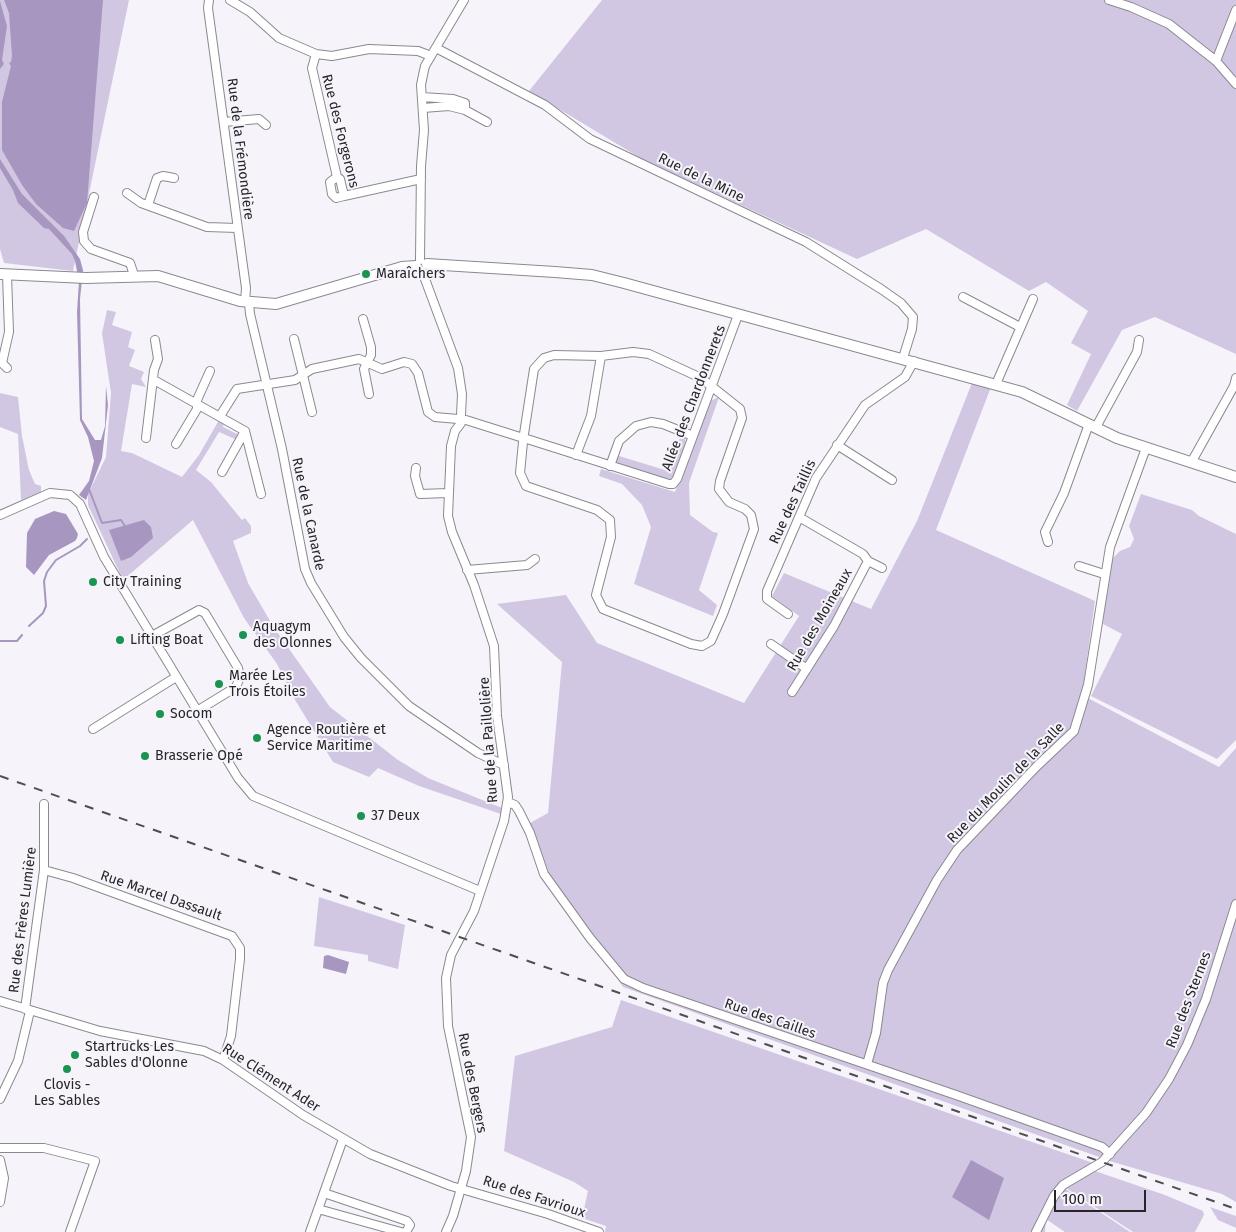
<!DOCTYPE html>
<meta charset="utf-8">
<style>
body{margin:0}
#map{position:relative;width:1236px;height:1232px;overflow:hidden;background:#f6f4fa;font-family:"Fira Sans",sans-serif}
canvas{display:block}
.scale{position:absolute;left:1054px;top:1190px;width:92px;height:22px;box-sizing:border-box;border:2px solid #262628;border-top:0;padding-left:6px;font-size:15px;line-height:18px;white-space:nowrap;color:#262628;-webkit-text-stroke:4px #f6f4fa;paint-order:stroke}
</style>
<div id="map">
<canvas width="1236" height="1232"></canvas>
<div class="scale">100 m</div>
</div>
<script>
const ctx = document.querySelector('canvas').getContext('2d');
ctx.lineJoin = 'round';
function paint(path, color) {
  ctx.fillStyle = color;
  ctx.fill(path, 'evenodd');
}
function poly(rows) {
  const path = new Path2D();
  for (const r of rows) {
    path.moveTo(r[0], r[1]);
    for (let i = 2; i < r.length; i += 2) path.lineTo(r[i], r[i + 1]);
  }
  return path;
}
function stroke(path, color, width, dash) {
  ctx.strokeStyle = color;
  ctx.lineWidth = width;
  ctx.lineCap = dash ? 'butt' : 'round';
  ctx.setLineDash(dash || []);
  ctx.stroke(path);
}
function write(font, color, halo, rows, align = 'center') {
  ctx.font = font + ' "Fira Sans",sans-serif';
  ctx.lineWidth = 4;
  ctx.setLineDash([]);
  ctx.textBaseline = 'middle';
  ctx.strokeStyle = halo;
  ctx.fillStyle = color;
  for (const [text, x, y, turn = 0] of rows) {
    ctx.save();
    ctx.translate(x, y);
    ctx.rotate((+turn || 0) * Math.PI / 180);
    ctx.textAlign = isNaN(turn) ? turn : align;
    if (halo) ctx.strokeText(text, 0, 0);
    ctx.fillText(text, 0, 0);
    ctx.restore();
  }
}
paint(poly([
 [0,0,129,0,73,271,4,263,0,249],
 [602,0,1236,0,1236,354,1155,317,1122,330,1077,411,1067,405,1091,354,1071,343,1088,311,1046,282,1029,291,926,229,857,259,642,159,529,91],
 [107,310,116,312,112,325,132,332,128,347,135,350,129,366,144,372,141,379,146,387,132,384,121,451,132,453,182,477,199,455,219,420,224,423,223,427,239,435,237,440,219,432,196,470,211,482,242,520,245,518,251,526,251,533,233,541,248,583,273,626,330,707,398,760,428,778,502,808,501,814,419,786,378,768,369,777,333,762,295,700,277,664,244,618,193,520,123,580,88,505,88,494,106,457,111,393,102,333],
 [972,383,991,387,936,530,1095,601,1082,695,1219,767,1236,748,1236,1202,1222,1194,1113,1162,623,987,549,873,530,823,548,813,562,662,497,604,566,595,597,643,744,703,799,616,772,596,784,573,871,609,917,521],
 [0,393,18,397,22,436,29,470,35,484,41,486,41,492,21,500,18,434,0,427],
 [719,397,689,483,690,515,713,532,718,533,699,590,717,605,713,616,634,584,651,527,642,505,622,484,599,476,601,469,675,492,710,401],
 [681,435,685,438,686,444,673,478,666,480,619,465,616,461,616,455,668,471],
 [1141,494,1192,510,1199,516,1236,534,1236,740,1217,759,1091,696,1122,634,1103,624,1109,562,1120,551,1130,547,1134,539,1129,526],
 [319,897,405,925,398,969,368,961,368,955,314,946],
 [621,1000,1096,1164,1075,1181,1095,1171,1165,1195,1203,1211,1204,1215,1195,1232,1133,1232,1066,1188,1070,1184,1064,1188,1130,1232,1065,1232,1046,1219,1045,1232,605,1232,606,1226,582,1218,588,1191,574,1182,504,1151,515,1056,612,1027],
 [1210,1207,1236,1216,1236,1228,1218,1220]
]), '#d1c7e3');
paint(poly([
 [4,0,103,0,87,203,74,231,63,228,36,204,22,185,2,150,2,102,11,66,9,63,11,62,12,56,9,13],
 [0,1,7,26,2,60,4,64,0,69],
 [0,159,22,194,64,236,80,259,83,270,80,299,82,419,95,440,101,440,105,426,106,386,108,405,102,458,86,500,79,495,89,481,94,461,88,437,80,420,77,312,79,281,75,261,72,254,49,229,44,228,18,203,13,190,0,168],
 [54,511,66,514,78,534,77,538,75,541,49,555,34,575,26,567,27,533,35,519],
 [144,520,151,527,153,538,131,557,121,561,109,530],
 [328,955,349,962,346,974,323,968,324,956],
 [971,1160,1004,1178,989,1220,952,1197]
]), '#a696c0');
stroke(poly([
 [89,489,102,523,121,520,125,526],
 [29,626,43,613,46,606,44,581,47,572,56,560,80,546,87,539],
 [0,641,17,641,22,635]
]), '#a696c0', 2);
const minor = poly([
 [209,0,208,8,246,288,245,302],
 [230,0,250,12,279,38,316,54,332,56,369,49,418,51,431,56],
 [1109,0,1131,7,1169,24,1216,61,1236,84],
 [436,48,545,105,590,139,806,242,881,289,901,303,913,317,912,329,903,358],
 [316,54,312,68,337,177,340,179,344,196,421,179],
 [1216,61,1236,10],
 [422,97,453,99,465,103,465,110],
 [423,108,449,106,465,110,487,122],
 [224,122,259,119,266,125],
 [337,177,330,182,332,194,336,198,344,196],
 [127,193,141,203,207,227,237,228],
 [94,197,83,232,84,241,91,249,130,263,134,275],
 [148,205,157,178,163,176,174,178],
 [420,260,421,166,424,130,421,85,423,75,425,66,464,0],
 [422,271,458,368,462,394,461,415],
 [7,275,9,332,2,363,7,368],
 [963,297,1020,327],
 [249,303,250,314,282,449,305,569,311,583,344,637,361,658,409,706,478,753,504,765],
 [363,319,371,347,371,355,364,369,369,394],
 [294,339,312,412],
 [154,380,245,431],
 [996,384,1033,299],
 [220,416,237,389,295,380,312,369,359,359,382,369,404,362,412,364,418,373,428,412,435,417,458,419],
 [466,420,520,437],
 [1096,427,1137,352,1139,340],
 [245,431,261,494],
 [146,438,154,370,158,359,155,340],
 [527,439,669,484,673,484,677,479,738,315],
 [523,442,520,473,526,486,597,510,610,520,611,537,596,595,603,609,691,644,702,646,711,641,723,614,754,529,751,515,745,509,729,502,719,489,720,481,742,418,740,409,701,378,649,354,633,352,601,356,554,355,544,358,534,369,524,434],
 [176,444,197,409,197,400,210,371],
 [837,445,892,480],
 [576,455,591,416,601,356],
 [1192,461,1234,386,1236,378],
 [610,466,619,441,636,426,651,422,663,424,693,436],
 [416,468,415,476,420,494,448,493],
 [222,472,245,431],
 [0,515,50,493,70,495,80,504,104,557,238,778,253,796,480,891],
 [799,517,863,554,868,561,882,568],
 [1048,542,1045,532,1064,493,1089,424],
 [1079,566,1104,574],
 [467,570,527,565,535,559],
 [788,614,767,599,767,591,816,478,865,405,905,377,914,361],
 [152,636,199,610,205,613,238,668,240,677,236,687,197,711],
 [771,644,807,669],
 [792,692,834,626,868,561],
 [93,729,176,677],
 [508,802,515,805,519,811,530,833,544,874,590,938,624,979,643,988,956,1095,1102,1147,1110,1154],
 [44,870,73,878,232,936,240,948,240,959,231,1036,223,1060],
 [0,1001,100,1031,204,1051,223,1060,303,1115,370,1154,451,1186,548,1214,599,1232],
 [25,1009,44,870,44,804],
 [867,1064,876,1033,883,983,888,970,937,880,957,850,1037,766,1074,731,1088,685,1110,547,1146,448],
 [0,1099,18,1061,30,1011],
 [0,1148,44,1148,95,1161,70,1232],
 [0,1160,4,1178,0,1202],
 [324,1193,407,1221,410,1225,406,1232],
 [318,1209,401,1232],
 [310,1232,343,1139],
 [446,1232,453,1216,466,1171,471,1137,448,1026,446,978,451,955,474,911,504,821,508,797,497,716,494,646,474,585,452,532,448,516,451,446,455,431,461,423],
 [1036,1232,1054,1196,1063,1185,1102,1162,1146,1113,1169,1079,1187,1045,1206,999,1236,904]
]);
const major = poly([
 [427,264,555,272,592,275,624,283,1022,392,1117,438,1236,477],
 [0,274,86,278,158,276,240,301,276,304,402,267,416,266]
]);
stroke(minor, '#8b898e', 10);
stroke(major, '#8b898e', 12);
stroke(minor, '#fff', 8);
stroke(major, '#fff', 10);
stroke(poly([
 [0,776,1236,1209]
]), '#4e4e51', 2, [9, 9]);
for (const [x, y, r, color] of [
 [366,274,5,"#1a9451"],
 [93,582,5,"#1a9451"],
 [243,635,5,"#1a9451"],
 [120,640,5,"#1a9451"],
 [219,684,5,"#1a9451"],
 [160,714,5,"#1a9451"],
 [257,738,5,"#1a9451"],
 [145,756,5,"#1a9451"],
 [361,816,5,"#1a9451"],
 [75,1055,5,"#1a9451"],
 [67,1069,5,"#1a9451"]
]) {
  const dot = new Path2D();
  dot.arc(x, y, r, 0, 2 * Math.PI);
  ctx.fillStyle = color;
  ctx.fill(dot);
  stroke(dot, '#f6f4fa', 2);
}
write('14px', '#262628', '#f6f4fa', [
 ["Rue des Forgerons",340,131,76],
 ["Rue de la Frémondière",240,149,83],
 ["Rue de la Mine",701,178,26],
 ["Allée des Chardonnerets",694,398,-69],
 ["Rue des Taillis",793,502,-65],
 ["Rue de la Canarde",308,514,78],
 ["Rue des Moineaux",820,620,-60],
 ["Rue de la Paillolière",489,740,-94],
 ["Rue du Moulin de la Salle",1006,783,-46],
 ["Rue Marcel Dassault",161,896,19],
 ["Rue des Frères Lumière",23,920,-83],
 ["Rue des Sternes",1189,1000,-69],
 ["Rue des Cailles",770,1019,19],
 ["Rue Clément Ader",271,1078,33],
 ["Rue des Bergers",472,1083,79],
 ["Rue des Favrioux",534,1197,18]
]);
write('14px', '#262628', '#f6f4fa', [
 ["Maraîchers",376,274],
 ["City Training",103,582],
 ["Aquagym",253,627],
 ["des Olonnes",253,643],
 ["Lifting Boat",130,640],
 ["Marée Les",229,676],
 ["Trois Étoiles",229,692],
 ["Socom",170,714],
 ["Agence Routière et",267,730],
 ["Service Maritime",267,746],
 ["Brasserie Opé",155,756],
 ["37 Deux",371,816],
 ["Startrucks Les",85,1047],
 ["Sables d'Olonne",85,1063],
 ["Clovis -",67,1085,"center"],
 ["Les Sables",67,1101,"center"]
], 'left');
</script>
